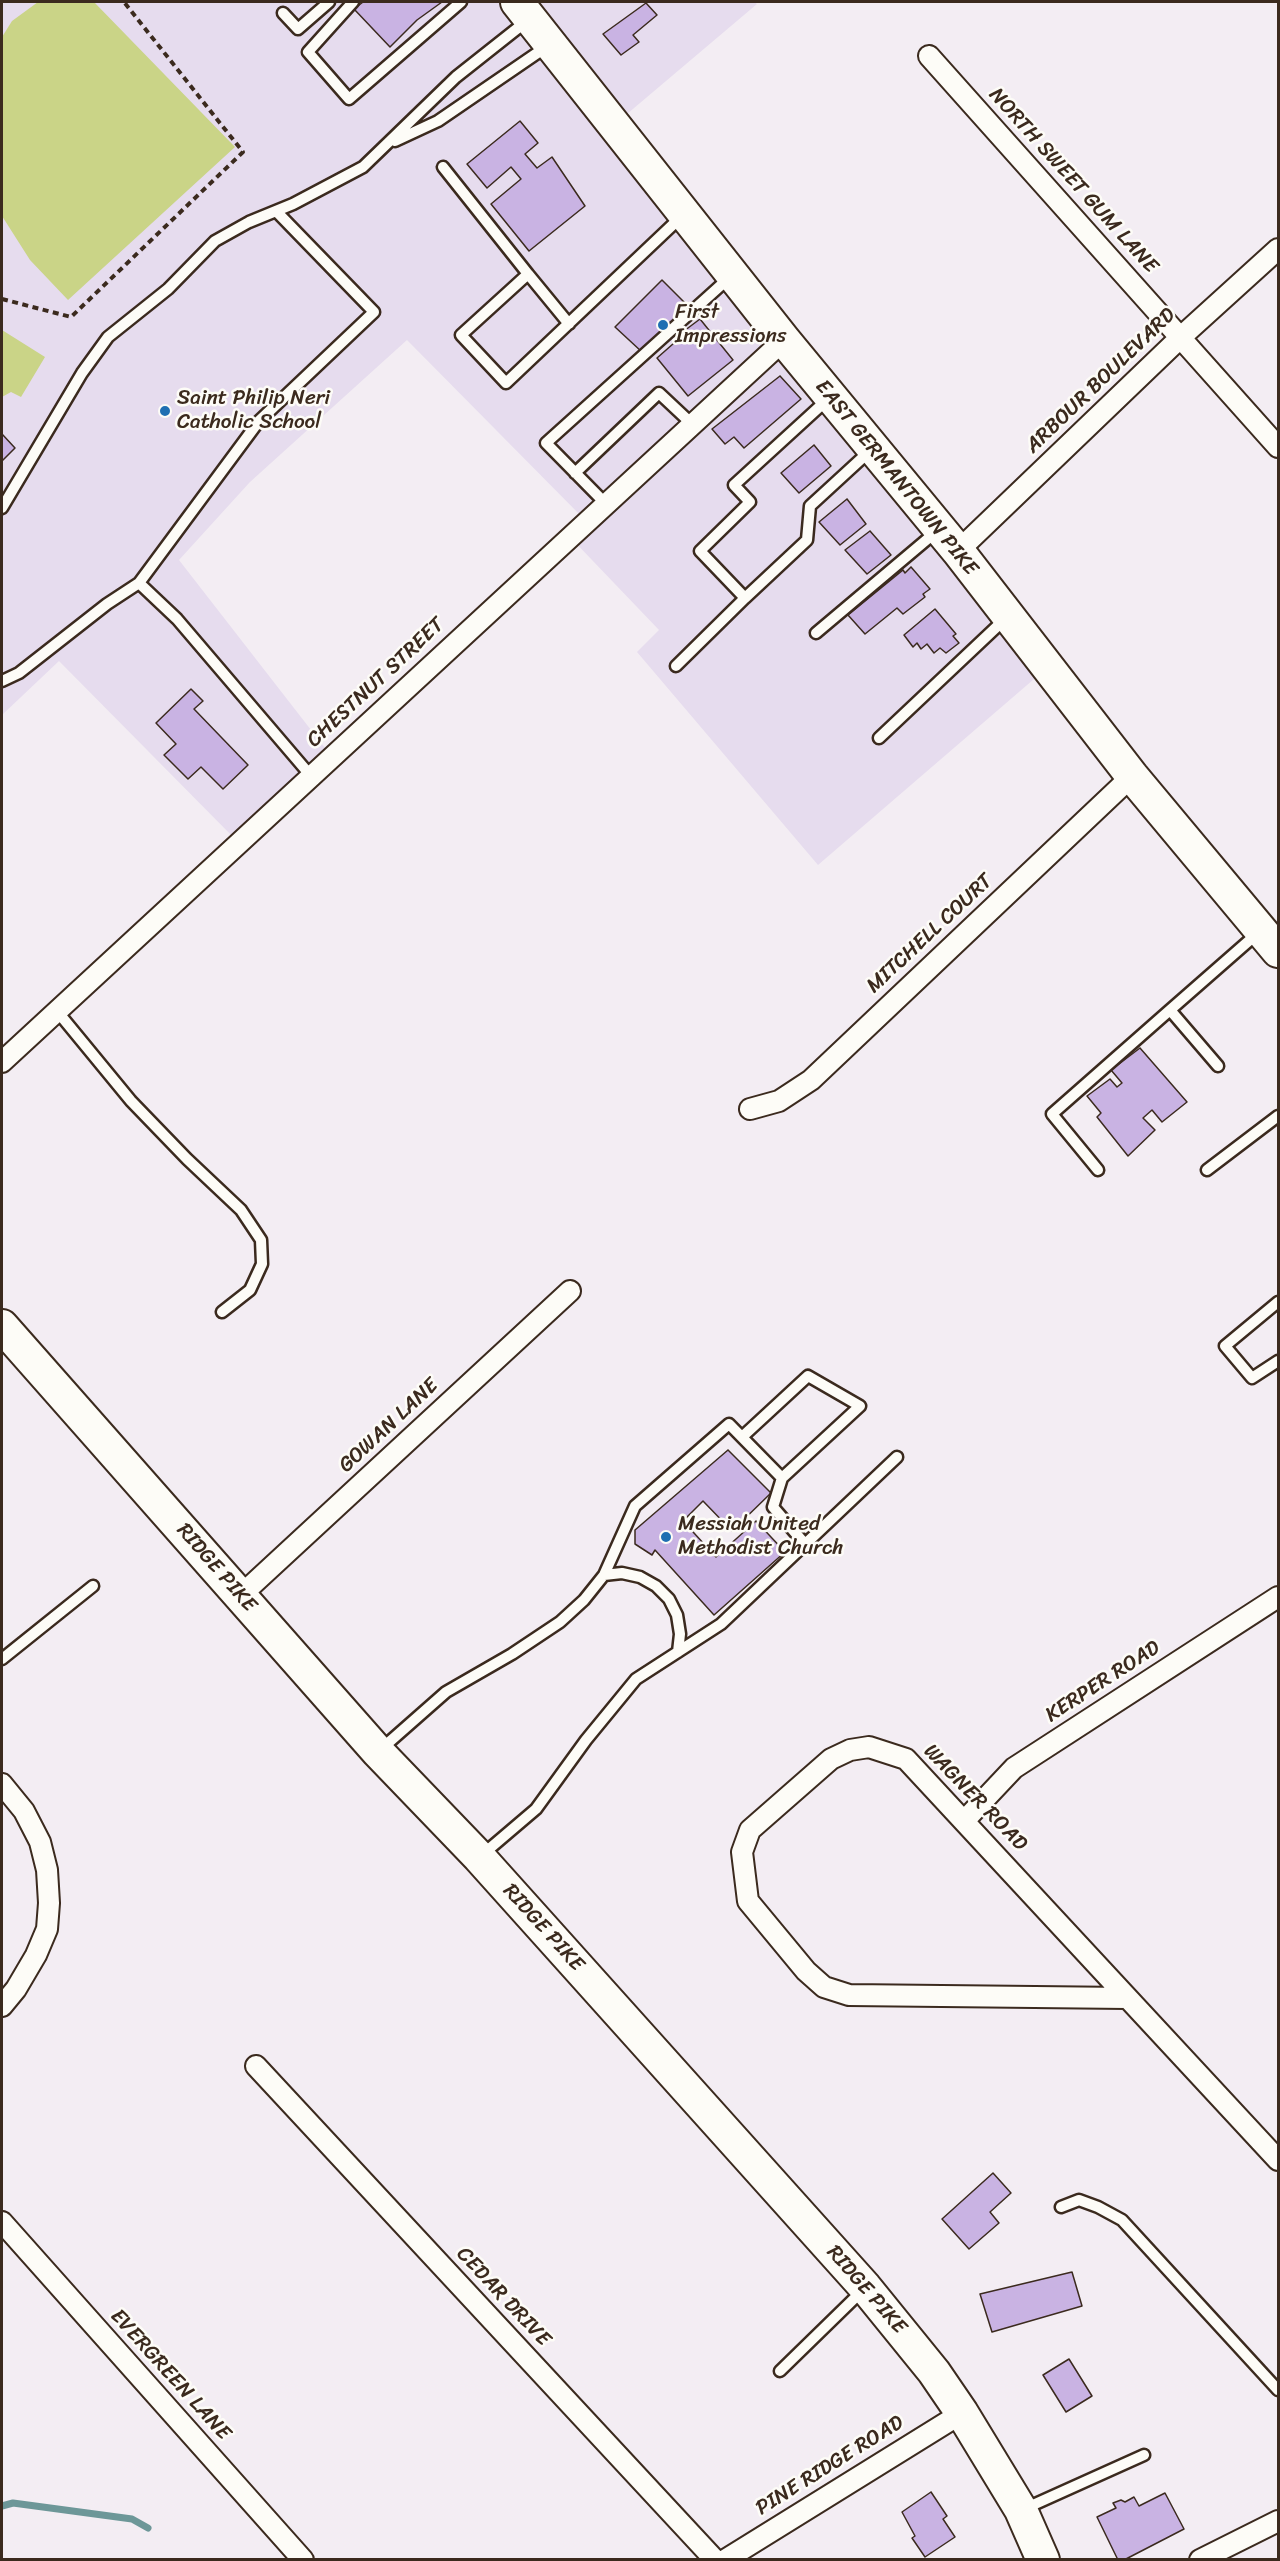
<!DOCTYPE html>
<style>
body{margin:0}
#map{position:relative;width:1280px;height:2561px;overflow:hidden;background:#f3edf3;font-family:Sriracha,sans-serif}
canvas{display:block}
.frame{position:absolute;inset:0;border:3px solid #3b2a1e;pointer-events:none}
</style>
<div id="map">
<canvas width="1280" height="2561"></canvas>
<div class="frame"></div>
</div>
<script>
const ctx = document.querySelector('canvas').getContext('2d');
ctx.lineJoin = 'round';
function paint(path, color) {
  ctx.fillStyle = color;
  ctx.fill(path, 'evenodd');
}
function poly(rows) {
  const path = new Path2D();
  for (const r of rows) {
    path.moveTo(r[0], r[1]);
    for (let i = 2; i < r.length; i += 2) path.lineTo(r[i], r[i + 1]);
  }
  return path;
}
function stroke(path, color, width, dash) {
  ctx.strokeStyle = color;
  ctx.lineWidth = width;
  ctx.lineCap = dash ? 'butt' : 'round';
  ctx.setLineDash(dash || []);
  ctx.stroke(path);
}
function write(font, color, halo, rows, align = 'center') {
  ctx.font = font + ' Sriracha,sans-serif';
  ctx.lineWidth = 5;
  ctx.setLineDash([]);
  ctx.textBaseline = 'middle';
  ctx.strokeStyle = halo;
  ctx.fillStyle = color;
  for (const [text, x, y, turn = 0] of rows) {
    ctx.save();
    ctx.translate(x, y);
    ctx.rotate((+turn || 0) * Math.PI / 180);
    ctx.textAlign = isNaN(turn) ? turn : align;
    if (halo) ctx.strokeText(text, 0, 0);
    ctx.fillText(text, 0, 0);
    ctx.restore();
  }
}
paint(poly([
 [2,2,754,2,757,4,614,125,1048,667,818,865,637,652,659,630,570,537,586,521,407,340,250,482,179,560,332,757,237,841,59,661,2,715]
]), '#e6dcee');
paint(poly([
 [38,2,94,2,235,147,68,300,30,260,2,216,2,37,12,21],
 [2,330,45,357,21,397,11,392,2,397]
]), '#cad487');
stroke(poly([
 [2,2506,13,2503,132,2519,148,2528]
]), '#6d9798', 7);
const building = poly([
 [363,2,442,2,417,20,390,47,354,9,363,2],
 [646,3,657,15,633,35,639,42,621,55,603,34,646,3],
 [520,121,538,143,525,154,537,168,552,157,585,206,529,251,491,204,521,179,511,167,487,188,467,164,520,121],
 [662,280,688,306,642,352,615,327,662,280],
 [700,319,733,360,688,396,657,358,682,336,680,334,700,319],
 [780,376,801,399,744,448,734,437,725,444,712,429,780,376],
 [2,434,15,448,2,461,2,434],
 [814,445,831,466,799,493,781,473,814,445],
 [847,499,866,524,840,545,819,522,847,499],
 [870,531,891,555,867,574,845,550,870,531],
 [911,567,930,589,923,594,925,597,903,614,897,608,865,634,848,615,903,570,905,573,911,567],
 [935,609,956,634,953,636,959,643,946,653,940,648,934,653,927,644,921,649,917,643,913,647,904,635,935,609],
 [191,689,203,701,194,709,248,765,223,789,201,767,188,779,164,755,176,744,156,723,191,689],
 [1140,1048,1187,1102,1162,1122,1152,1110,1143,1118,1155,1130,1128,1156,1097,1117,1101,1113,1087,1096,1110,1079,1117,1087,1122,1083,1111,1070,1140,1048],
 [728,1450,771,1493,732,1531,703,1501,683,1521,716,1557,756,1521,785,1552,714,1615,655,1550,652,1555,635,1544,635,1530,728,1450],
 [993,2173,1011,2193,990,2212,999,2223,969,2249,942,2219,993,2173],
 [1072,2272,1082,2306,992,2332,980,2294,1072,2272],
 [1069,2359,1092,2396,1066,2412,1043,2375,1069,2359],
 [931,2492,947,2516,943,2519,955,2537,925,2557,912,2538,915,2536,902,2512,931,2492],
 [1165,2493,1184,2529,1124,2560,1118,2560,1097,2517,1116,2508,1113,2503,1121,2500,1125,2502,1134,2497,1139,2506,1165,2493]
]);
paint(building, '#c9b3e3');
stroke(building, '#3b2a1e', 1.5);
const service = poly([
 [353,2,308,52,349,99,461,2],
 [283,13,298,29,329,2],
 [395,141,438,121,549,45],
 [443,167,528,274,461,335,506,383,682,216],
 [528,274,569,324],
 [575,473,659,393,692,424],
 [606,504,546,443,730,277],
 [2,508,82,373,108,337,168,289,215,241,249,222,293,204,363,167,456,77,528,20],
 [139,583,177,619,311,776],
 [745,598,807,540,810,506,872,449],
 [816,633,937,531],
 [676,666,745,598,700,551,750,502,734,485,828,399],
 [2,681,19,673,107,604,139,583,259,421,374,312,276,211],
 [879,738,1005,619],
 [57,1011,131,1101,187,1159,241,1210,261,1240,262,1264,250,1290,222,1312],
 [1218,1066,1170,1010,1259,932],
 [1098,1170,1052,1114,1170,1010],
 [1207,1170,1278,1116],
 [1278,1302,1225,1346,1252,1378,1278,1361],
 [742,1437,808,1376,860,1406,782,1478,773,1507,805,1544],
 [604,1575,622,1573,640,1577,656,1586,669,1599,677,1615,680,1634,678,1652],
 [2,1659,93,1586],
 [379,1751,446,1692,512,1654,560,1622,584,1600,604,1575,635,1506,729,1424,782,1478],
 [482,1855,536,1809,586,1740,636,1679,721,1624,897,1457],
 [1061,2207,1079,2200,1098,2207,1122,2220,1278,2390],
 [780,2371,863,2290],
 [1024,2509,1144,2455]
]);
const minor = poly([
 [929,56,1278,447],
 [958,551,1181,337,1278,249],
 [2,1062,784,340],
 [750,1109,779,1101,811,1080,1132,776],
 [240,1596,570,1291],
 [2,1784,24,1811,40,1842,47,1870,49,1903,47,1929,36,1955,16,1989,2,2006],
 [965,1820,1014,1768,1278,1597],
 [1127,1998,849,1995,824,1987,806,1971,748,1901,742,1852,750,1830,831,1759,850,1750,869,1747,906,1759,1278,2160],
 [256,2066,715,2560],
 [2,2222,303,2560],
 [725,2560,962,2413],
 [1200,2560,1278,2521]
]);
const primary = poly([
 [517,2,784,340,958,551,1132,776,1278,951],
 [2,1326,378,1752,479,1857,865,2287,934,2372,962,2413,1021,2510,1043,2560]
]);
stroke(service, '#3b2a1e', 15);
stroke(minor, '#3b2a1e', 24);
stroke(primary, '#3b2a1e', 36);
stroke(poly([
 [2,299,71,317,243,152,124,2]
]), '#3b2a1e', 4, [6, 4.5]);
stroke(service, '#fdfcf7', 10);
stroke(minor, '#fdfcf7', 20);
stroke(primary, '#fdfcf7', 32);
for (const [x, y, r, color] of [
 [663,325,6,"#1f6fb2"],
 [165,411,6,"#1f6fb2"],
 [666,1537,6,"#1f6fb2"]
]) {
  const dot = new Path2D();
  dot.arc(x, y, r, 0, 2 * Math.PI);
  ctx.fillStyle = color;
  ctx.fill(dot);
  stroke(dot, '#fdfcf7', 2);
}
write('21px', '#3b2a1e', '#fdfcf7', [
 ["NORTH SWEET GUM LANE",1073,181,48],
 ["ARBOUR BOULEVARD",1101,381,-44],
 ["EAST GERMANTOWN PIKE",896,478,51],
 ["CHESTNUT STREET",376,683,-43],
 ["MITCHELL COURT",930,934,-43],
 ["GOWAN LANE",389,1426,-43],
 ["RIDGE PIKE",216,1568,49],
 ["KERPER ROAD",1103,1682,-33],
 ["WAGNER ROAD",975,1798,46],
 ["RIDGE PIKE",543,1928,48],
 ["RIDGE PIKE",866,2290,49],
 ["CEDAR DRIVE",503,2297,47],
 ["EVERGREEN LANE",170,2375,48],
 ["PINE RIDGE ROAD",830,2466,-32]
]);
write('21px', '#3b2a1e', '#fdfcf7', [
 ["First",675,313],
 ["Impressions",675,337],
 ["Saint Philip Neri",177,399],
 ["Catholic School",177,423],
 ["Messiah United",678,1525],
 ["Methodist Church",678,1549]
], 'left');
</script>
